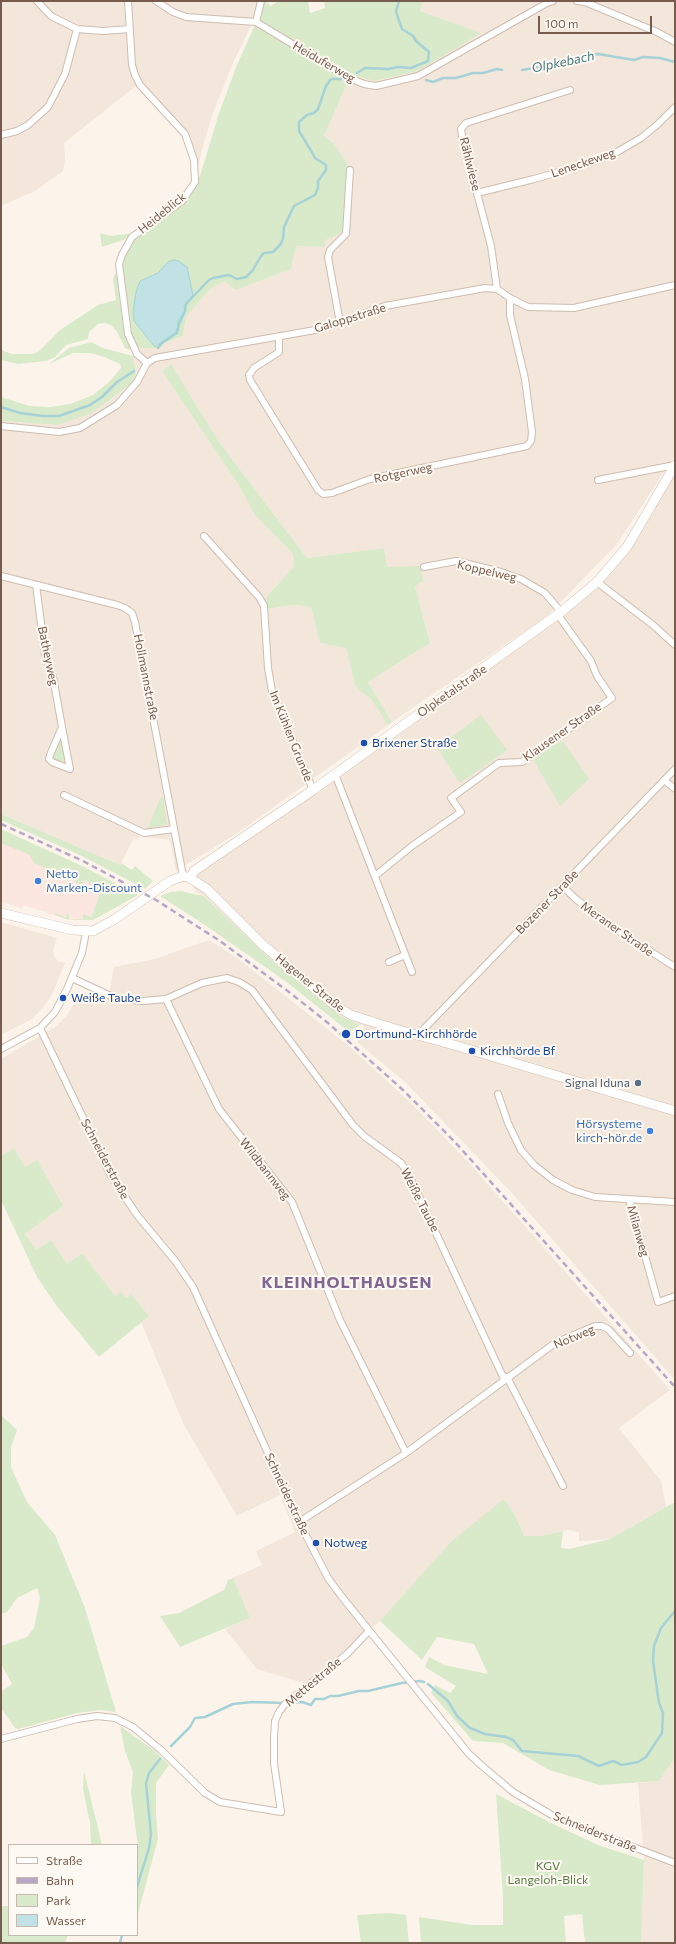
<!DOCTYPE html>
<meta charset="utf-8">
<style>
body{margin:0}
#map{position:relative;width:676px;height:1944px;overflow:hidden;background:#fcf4eb;font-family:Commissioner,sans-serif}
canvas{display:block}
.frame{position:absolute;inset:0;border:2px solid #775b4e;pointer-events:none}
.legend{position:absolute;left:8px;top:1844px;width:130px;height:92px;box-sizing:border-box;background:#fef9f2;border:1px solid #c8bab0;margin:0;padding:5px 7px;list-style:none;font-size:12px;color:#775b4e}
.legend li{display:flex;align-items:center;gap:8px;height:20px}
.legend b{width:20px;border:1px solid #c8bab0}
.scale{position:absolute;left:538px;top:16px;width:114px;height:18px;box-sizing:border-box;border:2px solid #775b4e;border-top:0;padding-left:5px;font-size:12px;line-height:14px;white-space:nowrap;color:#775b4e;-webkit-text-stroke:3px #fef9f2;paint-order:stroke}
</style>
<div id="map">
<canvas width="676" height="1944"></canvas>
<div class="frame"></div>
<ul class="legend">
<li><b style="height:5px;background:#fff"></b>Straße</li>
<li><b style="height:5px;background:#b7a8c7"></b>Bahn</li>
<li><b style="height:11px;background:#d8eac9"></b>Park</li>
<li><b style="height:11px;background:#c0e2e5"></b>Wasser</li>
</ul>
<div class="scale">100 m</div>
</div>
<script>
const ctx = document.querySelector('canvas').getContext('2d');
ctx.lineJoin = 'round';
function paint(path, color) {
  ctx.fillStyle = color;
  ctx.fill(path, 'evenodd');
}
function poly(rows) {
  const path = new Path2D();
  for (const r of rows) {
    path.moveTo(r[0], r[1]);
    for (let i = 2; i < r.length; i += 2) path.lineTo(r[i], r[i + 1]);
  }
  return path;
}
function stroke(path, color, width, dash) {
  ctx.strokeStyle = color;
  ctx.lineWidth = width;
  ctx.lineCap = dash ? 'butt' : 'round';
  ctx.setLineDash(dash || []);
  ctx.stroke(path);
}
function write(font, color, halo, rows, align = 'center') {
  ctx.font = font + ' Commissioner,sans-serif';
  ctx.lineWidth = 4;
  ctx.setLineDash([]);
  ctx.textBaseline = 'middle';
  ctx.strokeStyle = halo;
  ctx.fillStyle = color;
  for (const [text, x, y, turn = 0] of rows) {
    ctx.save();
    ctx.translate(x, y);
    ctx.rotate((+turn || 0) * Math.PI / 180);
    ctx.textAlign = isNaN(turn) ? turn : align;
    if (halo) ctx.strokeText(text, 0, 0);
    ctx.fillText(text, 0, 0);
    ctx.restore();
  }
}
paint(poly([
 [1,1,263,1,233,63,213,113,203,145,198,168,187,133,141,82,64,143,65,159,63,171,35,191,1,206],
 [423,1,675,1,675,455,617,544,547,616,392,722,368,682,430,643,415,586,386,567,384,548,307,558,219,442,171,364,162,371,238,484,255,515,293,554,295,565,265,599,268,609,293,605,311,607,320,643,346,648,355,685,362,693,371,699,388,725,239,832,176,871,171,844,169,840,150,838,140,835,137,840,134,838,120,865,1,814,1,421,57,425,136,373,133,356,138,348,160,348,164,343,183,336,186,317,210,289,226,280,236,290,291,269,296,246,323,247,326,240,343,232,333,143,324,136,345,86,339,71,374,81,418,71,480,33,420,11],
 [675,473,675,1380,511,1192,406,1083,357,1042,364,1026,340,1016,266,955,204,896,196,892,189,879,599,585],
 [1,922,57,938,53,950,54,956,58,961,65,963,52,995,42,1009,32,1019,1,1035],
 [209,940,237,958,350,1047,415,1107,468,1162,670,1390,619,1428,661,1481,666,1507,610,1539,579,1541,579,1532,568,1530,540,1536,524,1536,515,1515,504,1499,407,1592,380,1621,313,1678,303,1683,257,1669,225,1629,250,1618,233,1578,262,1565,256,1551,295,1532,280,1495,237,1516,183,1423,141,1322,149,1316,131,1294,126,1298,115,1297,82,1253,67,1264,51,1240,36,1251,25,1234,63,1206,25,1167,14,1148,1,1156,1,1059,55,1027,67,1015,79,995,84,992,103,999,110,991,114,967,155,959],
 [675,1758,675,1943,641,1943,644,1860,638,1783,659,1781]
]), '#f3e6da');
paint(poly([
 [1,841,104,887,89,920,69,920,23,905,22,908,1,902]
]), '#fbe6e0');
paint(poly([
 [263,1,266,1,271,6,278,1,308,1,310,13,325,8,324,1,423,1,420,11,481,33,418,71,374,81,339,71,346,85,324,136,333,143,348,165,343,232,326,240,324,247,296,246,291,269,236,290,225,281,210,289,186,317,183,336,164,343,160,348,138,348,133,340,128,324,120,280,122,255,128,242,171,210,200,176,219,113,237,65,261,11],
 [100,233,110,236,135,233,123,240,102,247],
 [116,272,123,326,131,348,130,350,125,348,117,332,111,325,105,323,98,324,89,332,88,339,66,345,55,357,46,361,18,364,1,360,1,350,12,354,32,354,38,352,60,330,98,305,116,300,113,279],
 [91,342,103,348,133,356,136,373,132,383,90,414,57,425,1,421,1,397,30,406,50,407,70,404,93,395,109,382,121,368,120,364,104,357,90,353,73,353,49,364,69,348],
 [171,364,219,442,307,558,384,548,387,567,420,566,423,581,415,586,430,643,368,682,392,722,388,725,371,699,362,693,355,685,346,648,320,643,311,607,293,605,268,609,265,599,294,566,293,554,255,515,238,484,162,371],
 [481,715,507,750,460,783,437,748],
 [60,740,62,740,65,757,64,761,60,762,55,761,52,755],
 [562,740,589,779,560,806,533,759],
 [161,797,163,798,167,824,147,829],
 [1,814,120,865,121,863,132,870,135,866,153,881,145,889,82,856,1,820],
 [1,829,82,866,138,895,93,920,69,920,55,915,56,913,66,918,67,914,69,914,69,920,83,919,83,914,91,917,100,894,95,891,97,886,84,880,82,885,76,883,76,881,34,863,30,855,1,843],
 [180,891,204,896,266,955,340,1016,360,1025,349,1032,288,983,202,923,160,896,171,892],
 [14,1148,25,1167,37,1160,63,1206,25,1234,36,1250,51,1240,67,1264,82,1253,115,1296,121,1292,126,1298,131,1294,149,1316,99,1357,56,1305,37,1277,1,1200,1,1156],
 [1,1415,17,1430,11,1447,11,1467,27,1502,55,1535,85,1608,116,1712,101,1710,77,1713,18,1729,15,1728,1,1708,1,1692,12,1684,1,1664,1,1646,27,1637,34,1628,40,1598,37,1588,17,1598,7,1612,1,1614],
 [504,1499,515,1515,524,1536,540,1536,563,1531,561,1548,569,1549,610,1539,675,1502,675,1758,659,1781,600,1785,549,1770,503,1743,473,1741,431,1693,435,1685,450,1693,456,1686,425,1667,429,1657,444,1665,488,1674,474,1644,437,1637,422,1660,380,1621,452,1541],
 [233,1578,250,1618,180,1647,160,1616,179,1613,224,1590,228,1580],
 [120,1726,155,1751,169,1765,156,1783,156,1814,158,1839,137,1917,138,1847,131,1792,133,1772,125,1751],
 [84,1771,102,1845,91,1845,90,1823,83,1789],
 [496,1794,553,1824,598,1845,644,1860,641,1943,585,1943,582,1914,564,1916,566,1943,421,1943,419,1917,473,1925,503,1925,503,1897],
 [1,1906,9,1906,9,1935,68,1935,65,1943,1,1943],
 [389,1913,406,1915,409,1943,361,1943,357,1915]
]), '#d8eac9');
const water = poly([
 [174,260,179,261,187,267,193,295,184,305,185,311,178,321,177,331,155,347,134,321,133,312,136,292,140,281,158,273,168,262,174,260]
]);
paint(water, '#c0e2e5');
stroke(water, '#a6d2d7', 1);
stroke(poly([
 [522,70,571,62,586,56,598,54,634,60,643,57,660,58,675,62],
 [357,73,365,68,388,69,398,67,411,68,428,61,429,52,416,41,413,36,402,29,396,12,399,1],
 [426,80,433,82,443,78,456,78,473,73,483,73,497,69,502,70],
 [158,348,162,343,177,333,179,324,185,311,186,304,209,280,213,278,229,275,237,279,246,277,253,270,261,256,264,253,273,252,280,245,283,239,284,227,294,206,315,195,318,188,318,181,326,170,326,165,315,158,310,149,299,131,299,122,307,115,314,113,318,109,326,86,331,79,343,79],
 [1,407,20,413,43,416,59,416,90,405,102,397,117,382,134,371],
 [428,1684,448,1701,457,1716,470,1728,485,1734,506,1737,513,1740,522,1751,578,1756,599,1766,613,1761,622,1765,638,1762,646,1757,662,1733,663,1713,659,1703,653,1661,654,1646,661,1628,675,1611],
 [289,1703,302,1702,311,1705,315,1699,324,1699,330,1696,338,1696,359,1691,368,1691,402,1683,420,1681,424,1682],
 [171,1746,190,1727,195,1718,205,1717,233,1704,252,1702,284,1703],
 [137,1887,149,1848,151,1834,146,1783,149,1773,160,1759],
 [120,1943,122,1935]
]), '#a6d2d7', 2.5);
const street = poly([
 [37,1,51,16,77,29,103,31,130,29],
 [128,1,132,65,135,75,140,85,185,134,194,160,195,182,182,201,132,237,122,255,119,264,128,334,137,354,147,363],
 [156,1,173,12,186,17,256,22,347,77,364,84,376,86,418,76,547,3,553,1],
 [577,1,585,2,657,32,675,42],
 [256,22,261,1],
 [1,135,17,131,28,125,48,107,65,74,77,29],
 [477,193,534,179,590,163,617,152,641,138,657,125,675,107],
 [497,289,491,246,462,136,461,129,466,123,570,90],
 [340,323,328,257,330,250,346,234,350,170],
 [279,336,279,352,254,368,249,375,250,380,318,490,323,494,332,493,370,479,527,446,531,441,532,432,525,379,510,315,510,298],
 [1,426,59,432,80,428,117,405,137,382,147,363,155,358,321,329,385,306,485,288,497,289,510,298,528,307,574,308,675,285],
 [598,480,675,465],
 [204,536,259,597,264,606,268,668,272,691,313,790],
 [424,567,456,561,501,572,521,579,545,593,561,612],
 [1,576,117,605,125,608,132,613,135,622,183,876],
 [597,582,653,625,675,645],
 [36,585,45,654,53,677,62,727,50,755,49,759,52,762,70,769,62,727],
 [335,774,412,972],
 [664,780,675,789],
 [64,795,144,833,174,829],
 [375,876,412,846,461,812,451,798,499,763,522,762,612,698,597,676,591,661,558,615],
 [562,886,577,900,617,930,675,967],
 [389,962,405,955],
 [72,978,115,998,143,1001,166,999,202,983,227,978,239,982,252,990,353,1125,364,1136,401,1163,409,1175,504,1379],
 [166,999,219,1109,292,1202,340,1320,406,1453],
 [40,1028,111,1176,137,1215,176,1262,193,1287,299,1522,328,1578,342,1597,469,1754,481,1765,513,1792,555,1817,675,1863],
 [418,1035,675,769],
 [1,1049,40,1028,55,1012,67,989,82,953,86,932],
 [498,1094,508,1123,521,1150,534,1165,553,1180,572,1190,595,1197,675,1202],
 [629,1199,658,1302,675,1296],
 [507,1377,563,1486],
 [299,1522,406,1453,555,1343,595,1326,602,1326,608,1329,630,1353],
 [1,1739,77,1719,97,1716,115,1718,133,1727,161,1750,205,1793,220,1802,281,1812,274,1763,274,1738,275,1721,279,1712,285,1704,347,1654,369,1631]
]);
const secondary = poly([
 [190,878,194,871,313,790,561,612,597,582,627,547,675,465],
 [1,913,73,930,93,931,115,919,170,881,183,876,190,878,207,889,263,945,333,1004,351,1015,395,1029,454,1045,675,1111]
]);
stroke(street, '#cebcb0', 8);
stroke(secondary, '#d4beb0', 10);
stroke(street, '#fff', 6);
stroke(secondary, '#fff', 9);
stroke(poly([
 [1,824,83,861,156,900,220,941,289,992,328,1023,403,1090,454,1141,675,1387]
]), '#b7a8c7', 2.5, [6, 4]);
for (const [x, y, r, color] of [
 [364,743,4,"#1a4fb4"],
 [38,881,4,"#3f7fe0"],
 [63,998,4,"#1a4fb4"],
 [346,1034,5,"#1a4fb4"],
 [472,1051,4,"#1a4fb4"],
 [638,1083,4,"#5c6f8a"],
 [650,1131,4,"#3f7fe0"],
 [316,1543,4,"#1a4fb4"]
]) {
  const dot = new Path2D();
  dot.arc(x, y, r, 0, 2 * Math.PI);
  ctx.fillStyle = color;
  ctx.fill(dot);
  stroke(dot, '#fef9f2', 1.5);
}
write('12px', '#775b4e', '#fef9f2', [
 ["Heiduferweg",324,62,30],
 ["Leneckeweg",583,163,-19],
 ["Rählwiese",470,164,76],
 ["Heideblick",162,213,-39],
 ["Galoppstraße",350,318,-17],
 ["Rotgerweg",403,473,-12],
 ["Koppelweg",487,571,13],
 ["Batheyweg",48,656,78],
 ["Hollmannstraße",146,677,79],
 ["Olpketalstraße",452,691,-35],
 ["Klausener Straße",562,732,-35],
 ["Im Kühlen Grunde",291,736,68],
 ["Bozener Straße",547,902,-46],
 ["Meraner Straße",617,929,35],
 ["Hagener Straße",310,983,39],
 ["Schneiderstraße",105,1159,62],
 ["Wildbannweg",265,1169,52],
 ["Weiße Taube",420,1200,63],
 ["Milanweg",638,1231,74],
 ["Notweg",574,1337,-23],
 ["Schneiderstraße",287,1494,65],
 ["Mettestraße",313,1682,-40],
 ["Schneiderstraße",595,1832,22]
]);
write('12px', '#164399', '#fef9f2', [
 ["Brixener Straße",372,743],
 ["Weiße Taube",71,998],
 ["Dortmund-Kirchhörde",355,1034],
 ["Kirchhörde Bf",480,1051],
 ["Notweg",324,1543]
], 'left');
write('12px', '#366cbe', '#fef9f2', [
 ["Netto",46,874],
 ["Marken-Discount",46,888],
 ["Hörsysteme",642,1124,"right"],
 ["kirch-hör.de",642,1138,"right"]
], 'left');
write('12px', '#4e5e75', '#fef9f2', [
 ["Signal Iduna",630,1083]
], 'right');
write('12px', '#597b46', '#fef9f2', [
 ["KGV",548,1866],
 ["Langeloh-Blick",548,1880]
]);
write('italic 13px', '#457b82', '#fef9f2', [
 ["Olpkebach",563,62,-12]
]);
ctx.letterSpacing = '1px';
write('bold 16px', '#816692', '#fef9f2', [
 ["KLEINHOLTHAUSEN",347,1283]
]);
ctx.letterSpacing = '0px';
</script>
